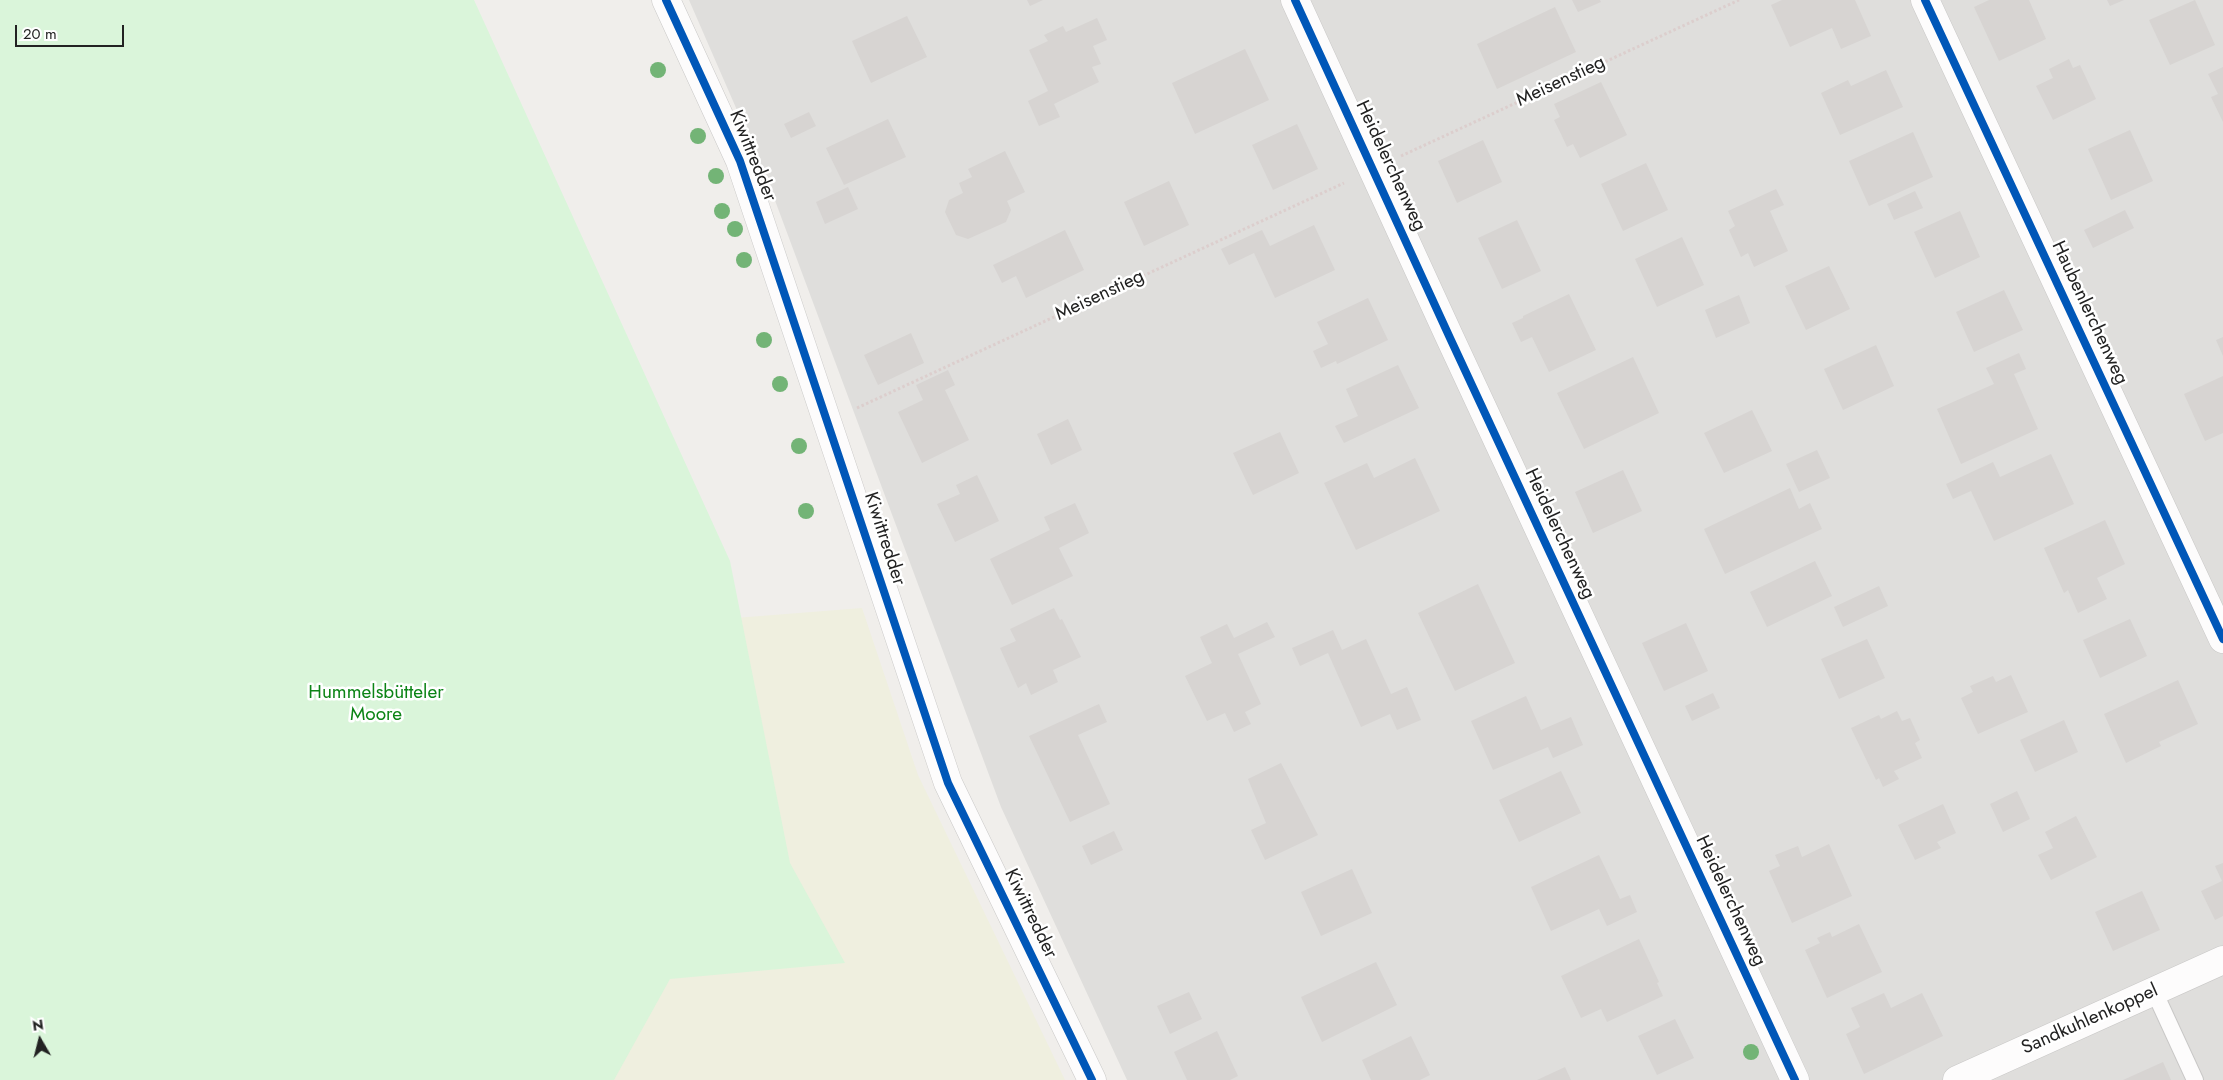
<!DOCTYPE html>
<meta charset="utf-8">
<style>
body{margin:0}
#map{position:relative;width:2223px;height:1080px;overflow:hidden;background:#f0eeeb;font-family:Jost,sans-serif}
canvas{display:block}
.north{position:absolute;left:15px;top:1015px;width:50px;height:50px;-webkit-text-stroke:4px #fff;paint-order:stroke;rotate:352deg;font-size:14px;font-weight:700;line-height:20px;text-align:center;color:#222}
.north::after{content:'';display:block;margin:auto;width:18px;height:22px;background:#222;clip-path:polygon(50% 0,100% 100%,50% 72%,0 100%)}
.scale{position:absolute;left:15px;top:25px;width:109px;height:22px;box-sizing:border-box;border:2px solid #222;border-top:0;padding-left:6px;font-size:15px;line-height:18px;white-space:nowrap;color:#222;-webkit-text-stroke:4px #fff;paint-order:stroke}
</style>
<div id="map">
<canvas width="2223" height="1080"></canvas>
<div class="north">N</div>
<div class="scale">20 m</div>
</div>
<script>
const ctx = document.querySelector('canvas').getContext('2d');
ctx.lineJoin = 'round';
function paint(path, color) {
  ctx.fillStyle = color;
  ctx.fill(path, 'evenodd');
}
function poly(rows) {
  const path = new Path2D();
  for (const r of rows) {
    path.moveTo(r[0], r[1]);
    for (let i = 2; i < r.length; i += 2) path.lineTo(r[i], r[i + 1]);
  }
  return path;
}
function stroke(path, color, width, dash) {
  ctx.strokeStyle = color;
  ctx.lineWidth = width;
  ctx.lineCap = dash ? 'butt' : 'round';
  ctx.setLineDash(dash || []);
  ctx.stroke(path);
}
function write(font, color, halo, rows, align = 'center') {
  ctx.font = font + ' Jost,sans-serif';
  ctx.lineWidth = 5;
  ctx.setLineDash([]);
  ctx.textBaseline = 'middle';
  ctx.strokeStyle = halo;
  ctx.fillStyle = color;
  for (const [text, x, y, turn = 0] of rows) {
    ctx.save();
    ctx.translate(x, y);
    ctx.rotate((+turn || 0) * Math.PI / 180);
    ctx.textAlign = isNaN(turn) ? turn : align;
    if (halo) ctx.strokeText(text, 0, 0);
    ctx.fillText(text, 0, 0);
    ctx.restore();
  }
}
paint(poly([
 [689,0,2223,0,2223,1080,1127,1080,1001,807,767,179]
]), '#dfdedc');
paint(poly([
 [862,608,918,775,1065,1080,547,1080,634,626]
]), '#efefdf');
paint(poly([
 [0,0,474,0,730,561,790,863,845,963,670,979,614,1080,0,1080]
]), '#daf5da');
paint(poly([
 [1027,0,1043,0,1030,6],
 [1572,0,1600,0,1601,2,1578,12],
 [1782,0,1855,0,1871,36,1841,49,1832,28,1790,47,1771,5],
 [1989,0,2029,0,2046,39,1999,61,1974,7],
 [2107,0,2124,0,2110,6],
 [2195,0,2215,45,2170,65,2149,20],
 [1555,7,1576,52,1497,89,1477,44],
 [907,16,927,57,871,83,852,41],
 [1097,18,1107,40,1093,46,1101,64,1092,67,1099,82,1054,104,1060,117,1039,126,1028,101,1048,91,1029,50,1048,41,1044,35,1063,26,1066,32],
 [1245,49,1269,100,1195,134,1172,83],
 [2069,59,2073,68,2080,65,2096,99,2053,120,2036,86,2053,78,2049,69],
 [2223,67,2223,122,2211,97,2218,94,2208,74],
 [1886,70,1903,107,1840,135,1821,93,1848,80,1851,86],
 [1601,82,1627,135,1580,158,1573,144,1567,147,1561,134,1554,120,1560,117,1554,104],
 [809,112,816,126,791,138,784,124],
 [888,119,906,157,844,185,826,148],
 [1297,124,1318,169,1273,190,1252,145],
 [2130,130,2153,181,2111,200,2088,149],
 [1913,132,1933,177,1869,206,1849,161],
 [1483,140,1502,182,1457,203,1438,161],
 [1005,151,1025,192,1007,201,1011,210,1006,222,968,239,956,235,945,212,949,200,963,193,959,183,972,177,968,169],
 [1646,163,1668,210,1623,231,1601,184],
 [1169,181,1189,225,1144,246,1124,202],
 [848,187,858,209,825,224,816,202],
 [1776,189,1784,205,1770,211,1788,251,1754,267,1748,253,1741,257,1729,230,1735,226,1728,211],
 [1915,191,1923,208,1894,220,1887,204],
 [2125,210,2134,228,2093,248,2084,230],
 [1960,211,1980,257,1935,278,1914,232],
 [1517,220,1541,271,1502,289,1478,238],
 [1314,225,1335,270,1275,298,1254,253,1229,265,1221,249,1262,230,1270,246],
 [1065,230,1084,270,1026,298,1016,276,1002,283,993,265],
 [1682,237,1704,285,1657,307,1635,259],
 [1829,266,1850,309,1806,330,1785,286],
 [2004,290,2023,330,1974,352,1956,312],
 [1569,294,1596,350,1549,372,1532,337,1521,342,1512,323,1523,318,1523,316],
 [1739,295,1750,323,1716,338,1705,310],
 [1368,298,1388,340,1337,364,1336,361,1321,368,1313,351,1328,344,1317,322],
 [911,333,924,363,878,385,864,355],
 [2223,337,2223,356,2216,340],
 [1876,345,1894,386,1843,410,1824,369],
 [2019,353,2026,369,2014,374,2038,429,1961,464,1937,409,1994,384,1986,368],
 [1633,357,1659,413,1584,449,1557,393],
 [1398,365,1419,408,1344,443,1335,426,1358,416,1346,389],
 [948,370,955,385,945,390,969,440,922,463,898,412,923,400,916,385],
 [2223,376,2223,433,2205,441,2184,394],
 [1752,410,1772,451,1724,473,1704,433],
 [1068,419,1082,450,1051,465,1037,434],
 [1280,432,1299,473,1253,495,1233,453],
 [1817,450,1830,478,1799,492,1786,464],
 [2051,454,2074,504,1994,541,1971,491,1953,499,1946,484,1993,462,2000,477],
 [1415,458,1440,511,1356,550,1324,483,1367,463,1374,478],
 [1623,470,1642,511,1593,533,1575,492],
 [977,475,999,521,955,542,937,504,960,494,956,485],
 [1790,488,1799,509,1810,503,1822,529,1725,574,1704,529],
 [1075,503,1089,533,1059,548,1073,576,1012,605,990,559,1050,530,1044,517],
 [2105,520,2125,564,2097,578,2107,599,2078,613,2068,590,2064,593,2044,548],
 [1815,561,1832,596,1767,627,1750,592],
 [1478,584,1515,663,1455,691,1418,613],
 [1879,586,1888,606,1843,627,1834,607],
 [1054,608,1060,620,1062,619,1081,657,1053,670,1058,682,1031,695,1026,683,1018,688,1000,648,1016,641,1010,629],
 [2130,619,2147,656,2100,678,2083,640],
 [1267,622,1275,637,1238,654,1261,704,1245,712,1251,724,1234,732,1225,713,1207,721,1185,676,1212,663,1200,637,1227,624,1234,638],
 [1686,623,1708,671,1664,691,1642,643],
 [1333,630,1342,650,1366,639,1391,694,1407,687,1421,720,1397,730,1390,714,1361,727,1328,653,1300,666,1292,648],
 [1867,639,1885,678,1839,699,1821,659],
 [2011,675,2028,712,1978,734,1961,698,1973,692,1970,686,1993,676,1996,682],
 [2178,680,2198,724,2159,742,2161,746,2126,763,2104,714],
 [1713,693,1720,708,1692,721,1685,706],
 [1526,696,1541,730,1571,717,1583,745,1553,758,1548,747,1493,770,1471,721],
 [1099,704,1107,722,1078,735,1110,804,1070,822,1029,736],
 [1897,711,1902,721,1910,718,1920,740,1915,743,1922,758,1894,771,1899,779,1883,787,1879,778,1876,780,1851,728,1879,715,1881,719],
 [2064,720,2078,752,2035,772,2020,740],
 [1281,763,1318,835,1265,860,1251,830,1266,823,1248,779],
 [1561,771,1581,813,1519,842,1499,800],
 [2017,791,2030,819,2003,832,1990,804],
 [1943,804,1956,833,1937,842,1941,848,1915,860,1898,825],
 [2076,816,2097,857,2051,880,2038,855,2053,848,2045,832],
 [1114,831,1123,850,1091,865,1082,846],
 [1829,844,1852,896,1792,923,1769,871,1780,866,1775,855,1798,846,1802,857],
 [1599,855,1620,899,1630,895,1637,912,1607,926,1599,909,1551,931,1531,887],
 [2223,863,2223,916,2215,920,2201,891,2222,881,2215,866],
 [1352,869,1372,913,1321,936,1301,892],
 [2142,891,2160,930,2113,951,2095,912],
 [1859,924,1882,972,1827,998,1805,950,1820,943,1817,938,1830,932,1832,937],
 [1639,939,1659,982,1657,983,1663,996,1607,1022,1601,1009,1581,1018,1561,976],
 [1376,962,1397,1005,1322,1042,1301,997],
 [1189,992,1202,1019,1170,1034,1157,1006],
 [1884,993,1891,1008,1922,993,1943,1036,1864,1074,1846,1034,1860,1027,1851,1008],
 [1675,1019,1694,1058,1657,1075,1638,1036],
 [1217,1031,1238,1076,1230,1080,1187,1080,1174,1052],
 [1411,1036,1430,1075,1420,1080,1371,1080,1362,1060],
 [2163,1062,2171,1080,2123,1080],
 [1565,1067,1571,1080,1537,1080]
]), '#d7d4d2');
const service = poly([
 [2154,991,2195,1080]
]);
const minor = poly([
 [1295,0,1450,338,1795,1080],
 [1925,0,2223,639],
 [1957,1080,2223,960]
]);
const tertiary = poly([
 [666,0,740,161,948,783,1092,1080]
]);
stroke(service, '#c9c8c7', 18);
stroke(minor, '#c9c8c7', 29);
stroke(tertiary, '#c9c8c7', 29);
stroke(poly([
 [1401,156,1739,0],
 [857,408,1344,183]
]), '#dccecd', 3, [2.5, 2.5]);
stroke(service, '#fdfcfc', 16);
stroke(minor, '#fdfcfc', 28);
stroke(tertiary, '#fdfcfc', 28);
stroke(poly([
 [666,0,740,161,948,783,1092,1080],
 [1295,0,1450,338,1795,1080],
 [1925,0,2223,639]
]), '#0057b8', 8);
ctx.fillStyle = '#73b476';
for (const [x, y] of [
 [658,70],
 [698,136],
 [716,176],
 [722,211],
 [735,229],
 [744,260],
 [764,340],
 [780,384],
 [799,446],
 [806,511],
 [1751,1052]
]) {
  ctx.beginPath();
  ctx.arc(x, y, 8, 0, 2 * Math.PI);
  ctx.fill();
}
write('19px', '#222', '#fff', [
 ["Meisenstieg",1561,82,-25],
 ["Kiwittredder",752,156,68],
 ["Heidelerchenweg",1390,166,65],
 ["Meisenstieg",1100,296,-25],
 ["Haubenlerchenweg",2089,313,65],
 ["Heidelerchenweg",1559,534,65],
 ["Kiwittredder",884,539,72],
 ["Heidelerchenweg",1730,901,65],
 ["Kiwittredder",1030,914,64],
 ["Sandkuhlenkoppel",2090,1020,-24]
]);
write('19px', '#0c8416', '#fff', [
 ["Hummelsbütteler",376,693],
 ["Moore",376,715]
]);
</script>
